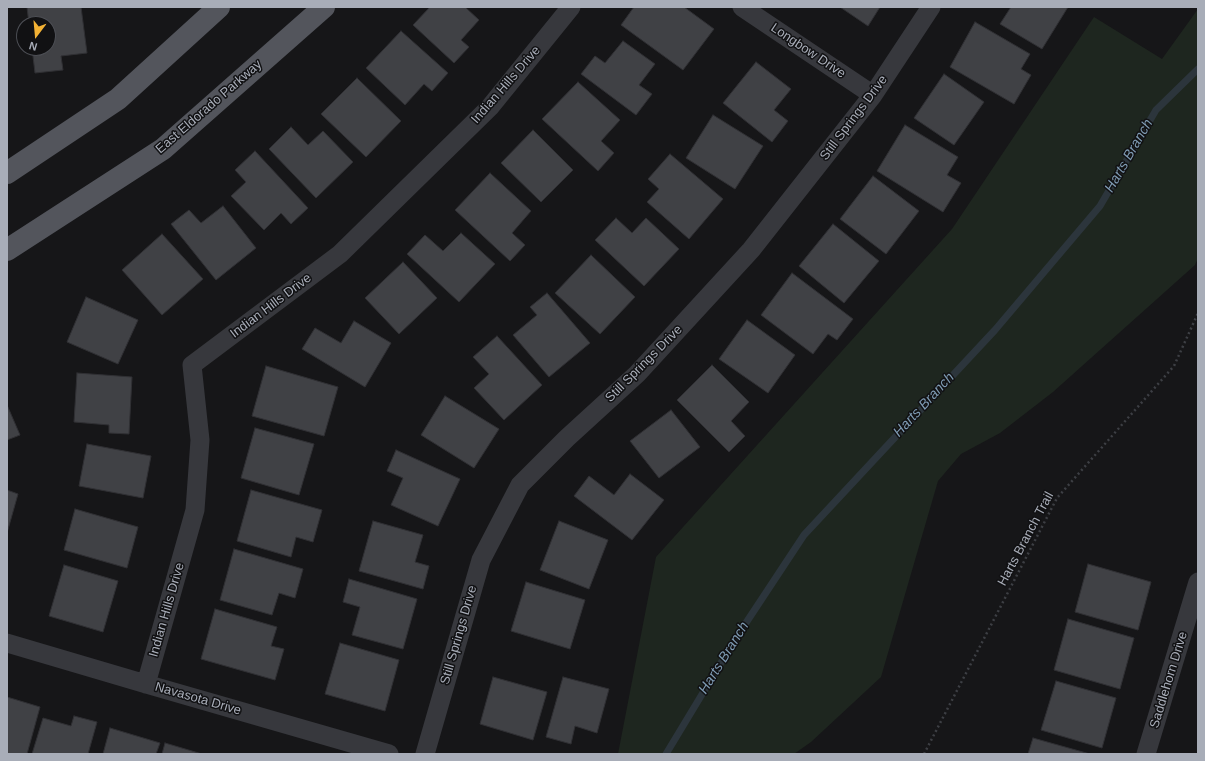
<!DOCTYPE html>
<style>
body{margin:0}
#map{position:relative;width:1205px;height:761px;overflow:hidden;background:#161618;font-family:Helvetica,sans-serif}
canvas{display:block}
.frame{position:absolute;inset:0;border:8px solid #a8adb8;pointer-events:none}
.north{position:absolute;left:16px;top:16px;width:40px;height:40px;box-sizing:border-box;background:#111113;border:1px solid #4d4f55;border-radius:50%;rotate:196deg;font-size:11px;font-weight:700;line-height:16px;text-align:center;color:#a8adb8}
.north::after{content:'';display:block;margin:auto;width:14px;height:18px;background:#f2b134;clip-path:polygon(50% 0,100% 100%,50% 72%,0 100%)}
</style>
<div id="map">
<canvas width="1205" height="761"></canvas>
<div class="frame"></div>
<div class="north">N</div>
</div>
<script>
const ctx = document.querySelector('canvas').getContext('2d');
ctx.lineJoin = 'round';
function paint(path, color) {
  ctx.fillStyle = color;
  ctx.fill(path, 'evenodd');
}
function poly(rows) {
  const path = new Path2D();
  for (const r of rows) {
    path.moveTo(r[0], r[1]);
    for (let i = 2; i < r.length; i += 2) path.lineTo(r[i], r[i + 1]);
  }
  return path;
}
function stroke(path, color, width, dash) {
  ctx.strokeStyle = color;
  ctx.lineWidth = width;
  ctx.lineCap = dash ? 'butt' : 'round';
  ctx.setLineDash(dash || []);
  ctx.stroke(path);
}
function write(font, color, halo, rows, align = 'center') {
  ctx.font = font + ' Helvetica,sans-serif';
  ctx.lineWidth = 3;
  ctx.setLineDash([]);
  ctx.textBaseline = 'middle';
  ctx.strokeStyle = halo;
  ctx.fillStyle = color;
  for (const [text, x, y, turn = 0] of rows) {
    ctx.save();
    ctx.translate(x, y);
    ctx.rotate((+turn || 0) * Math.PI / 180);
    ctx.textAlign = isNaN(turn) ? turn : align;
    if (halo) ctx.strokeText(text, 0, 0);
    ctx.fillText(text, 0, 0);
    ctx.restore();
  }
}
paint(poly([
 [1198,9,1198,258,1195,265,1053,392,1000,433,961,454,938,481,881,677,811,742,794,754,618,754,656,557,952,229,1094,17,1162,59]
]), '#1e261f');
stroke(poly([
 [666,754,736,638,804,535,995,330,1100,206,1156,110,1198,69]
]), '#2c353c', 7);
const building = poly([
 [27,7,81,7,87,53,61,56,63,70,35,73,32,48,48,48,48,24,29,24,27,7],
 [430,7,465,7,479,20,461,40,469,47,454,63,413,25,430,7],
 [634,7,684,7,714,29,683,70,621,25,634,7],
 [840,7,880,7,868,26,840,7],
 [1011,7,1068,7,1042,49,1000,24,1011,7],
 [975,22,1030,54,1021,69,1031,75,1014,104,950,67,975,22],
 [401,31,448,73,432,91,424,84,405,105,366,68,401,31],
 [623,41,655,64,639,85,652,94,636,115,581,74,595,56,605,63,623,41],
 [756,62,791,89,774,110,788,121,772,142,723,103,756,62],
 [944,74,984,102,954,145,914,118,944,74],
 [357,78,401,121,366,157,321,114,357,78],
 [578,82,620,120,601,141,614,153,598,171,542,119,578,82],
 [713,115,763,146,735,189,686,158,713,115],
 [905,125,958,157,947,175,961,183,943,212,877,171,905,125],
 [291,127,308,145,323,131,353,162,316,198,269,149,291,127],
 [533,130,573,170,541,202,501,163,533,130],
 [255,151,308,208,291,224,281,213,264,230,231,196,246,182,235,170,255,151],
 [670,154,723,199,689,239,647,202,659,189,648,179,670,154],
 [490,173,531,211,512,233,525,245,510,261,455,210,490,173],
 [873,176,919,211,886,254,840,219,873,176],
 [223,206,256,248,216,280,171,224,189,210,201,223,223,206],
 [616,218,632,233,646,218,679,249,644,286,595,240,616,218],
 [833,224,879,261,844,303,799,266,833,224],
 [461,233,495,264,459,302,407,254,425,235,443,251,461,233],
 [162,234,203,279,162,315,122,270,162,234],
 [591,255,635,297,600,334,555,293,591,255],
 [403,262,437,298,399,334,365,298,403,262],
 [792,273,853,319,837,340,828,334,813,354,761,315,792,273],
 [547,293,590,343,549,377,513,335,537,315,530,307,547,293],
 [86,297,138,320,118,364,67,342,86,297],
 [747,320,795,355,768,393,719,359,747,320],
 [354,321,391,343,365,387,302,349,315,328,341,343,354,321],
 [497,336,542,385,504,420,474,388,489,374,473,357,497,336],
 [712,365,749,402,731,421,745,436,729,452,677,400,712,365],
 [266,366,338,387,324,436,252,416,266,366],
 [77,373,132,377,129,434,109,433,109,425,74,422,77,373],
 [445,396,499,429,474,468,421,435,445,396],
 [7,405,20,435,7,440,7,405],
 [671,410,700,447,659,478,630,441,671,410],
 [255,428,314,444,299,495,241,478,255,428],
 [87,444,151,456,143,498,79,486,87,444],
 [396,450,460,479,438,526,391,505,403,478,387,471,396,450],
 [630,474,664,500,632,540,574,496,589,476,614,495,630,474],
 [7,490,18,494,7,533,7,490],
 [251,490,322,510,313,542,296,537,291,557,237,541,251,490],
 [75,509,138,527,127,568,64,550,75,509],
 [373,521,423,535,415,562,429,566,423,589,359,571,373,521],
 [559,521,608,540,589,589,540,570,559,521],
 [234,549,303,569,295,598,279,593,272,615,220,600,234,549],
 [1088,564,1151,582,1138,630,1075,612,1088,564],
 [64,565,118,581,103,632,49,616,64,565],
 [349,579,417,599,403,649,352,635,360,607,343,602,349,579],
 [526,582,585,600,570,649,511,631,526,582],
 [215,609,277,627,271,646,284,649,275,680,201,659,215,609],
 [1068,619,1134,638,1120,689,1054,670,1068,619],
 [340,643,399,660,385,711,325,694,340,643],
 [493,677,547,692,533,740,480,724,493,677],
 [563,677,609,689,597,733,575,726,571,744,546,737,563,677],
 [1056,681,1116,698,1102,748,1041,730,1056,681],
 [7,697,40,707,27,754,7,754,7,697],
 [74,716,97,722,88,754,32,754,43,718,71,726,74,716],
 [110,728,160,743,156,754,103,754,110,728],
 [1033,738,1090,754,1028,754,1033,738],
 [165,743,202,754,162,754,165,743]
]);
paint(building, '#404145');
stroke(building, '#303034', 1);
stroke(poly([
 [924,754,1057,498,1174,366,1198,313]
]), '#3d3f44', 2.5, [2, 3]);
stroke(poly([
 [742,7,873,95],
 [7,643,146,684,389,754],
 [146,684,195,510,200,440,192,365,340,254,490,107,571,7],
 [425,754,481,560,520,485,567,438,637,374,751,250,873,95,931,7],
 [1146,754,1198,582]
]), '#37383d', 19);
stroke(poly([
 [7,173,118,99,219,7],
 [7,250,163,149,324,7]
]), '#53555c', 22);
write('13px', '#a8adb8', '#111113', [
 ["Longbow Drive",808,51,34],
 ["Indian Hills Drive",506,85,-49],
 ["East Eldorado Parkway",209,107,-41],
 ["Still Springs Drive",854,118,-53],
 ["Indian Hills Drive",271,306,-37],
 ["Still Springs Drive",644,364,-45],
 ["Harts Branch Trail",1026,539,-62],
 ["Indian Hills Drive",167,610,-74],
 ["Still Springs Drive",459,635,-74],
 ["Saddlehorn Drive",1169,680,-73],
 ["Navasota Drive",198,699,16]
]);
write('italic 14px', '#7f9bb3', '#111113', [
 ["Harts Branch",1129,156,-60],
 ["Harts Branch",924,405,-47],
 ["Harts Branch",724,658,-58]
]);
</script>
